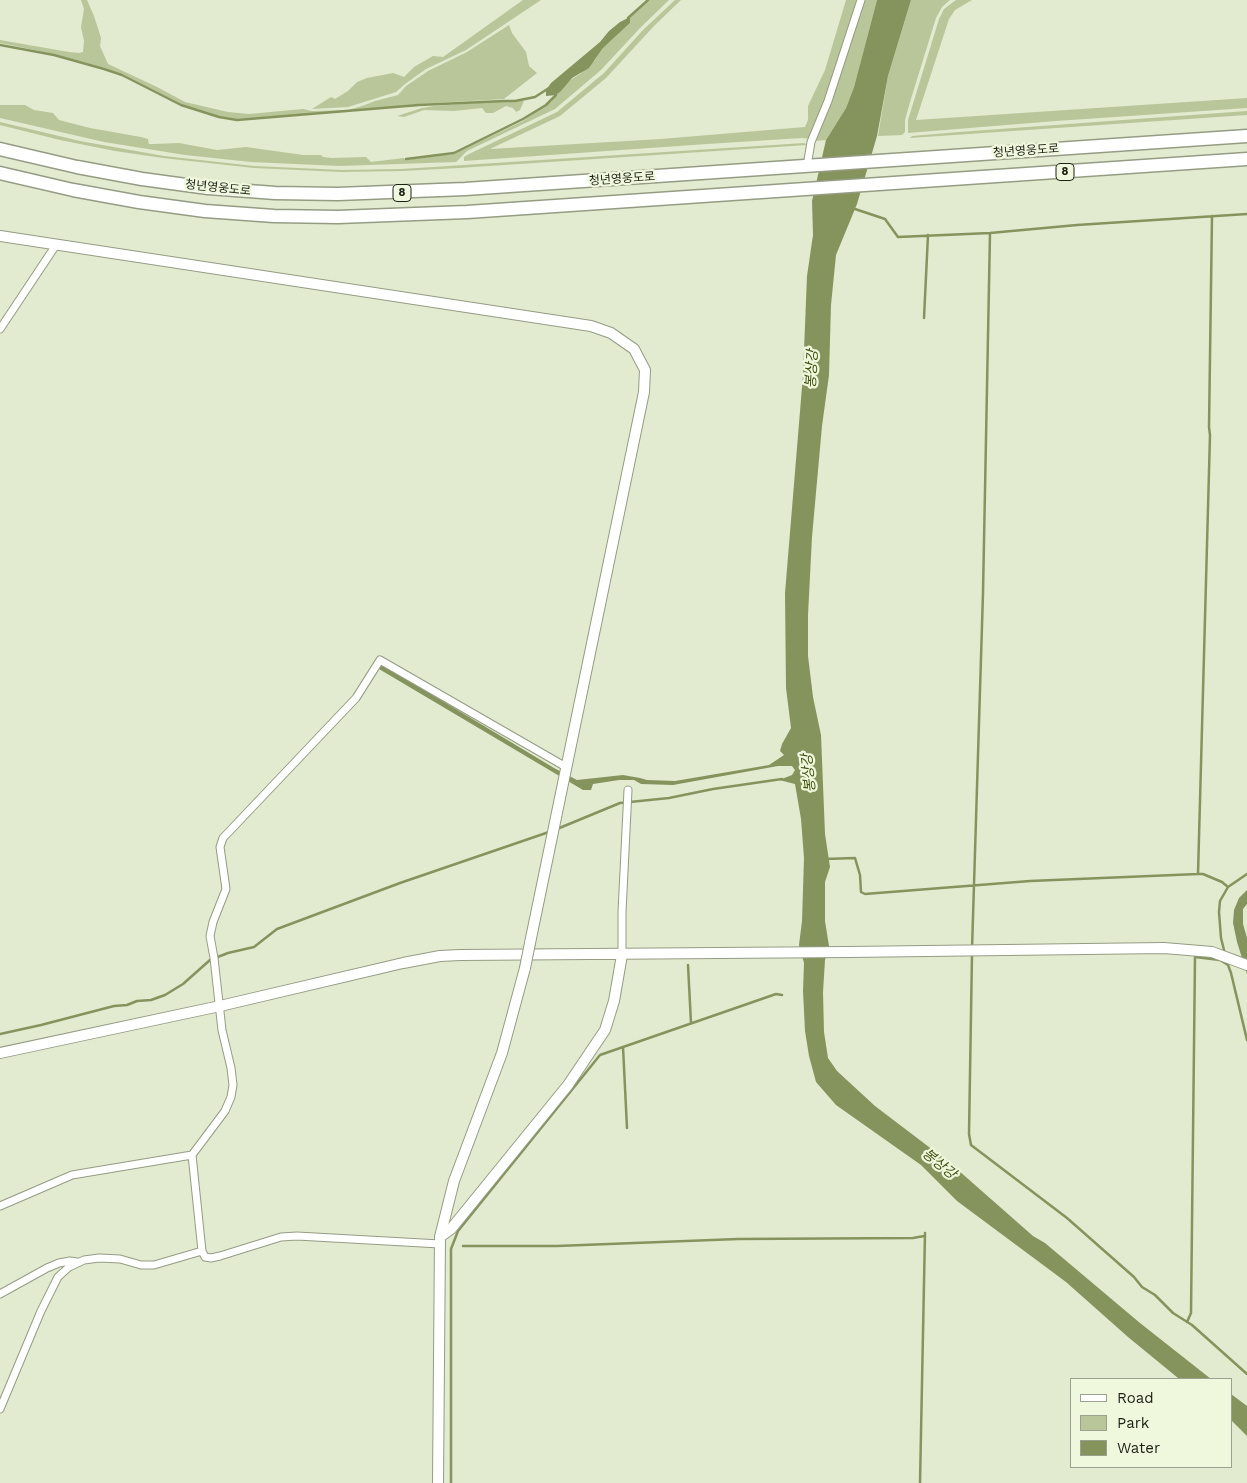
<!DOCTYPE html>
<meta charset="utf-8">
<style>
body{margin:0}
#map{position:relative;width:1247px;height:1483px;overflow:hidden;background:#e2ead0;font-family:"Work Sans",sans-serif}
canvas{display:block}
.legend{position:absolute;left:1070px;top:1378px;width:162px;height:90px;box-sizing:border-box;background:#eff7dd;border:1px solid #9ba18e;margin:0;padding:6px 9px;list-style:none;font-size:15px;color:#1d2017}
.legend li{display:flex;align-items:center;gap:10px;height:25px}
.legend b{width:25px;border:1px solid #9ba18e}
</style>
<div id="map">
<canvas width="1247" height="1483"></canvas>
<ul class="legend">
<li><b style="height:6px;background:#fff"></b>Road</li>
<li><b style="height:14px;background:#b9c699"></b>Park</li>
<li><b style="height:14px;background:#85945d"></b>Water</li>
</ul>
</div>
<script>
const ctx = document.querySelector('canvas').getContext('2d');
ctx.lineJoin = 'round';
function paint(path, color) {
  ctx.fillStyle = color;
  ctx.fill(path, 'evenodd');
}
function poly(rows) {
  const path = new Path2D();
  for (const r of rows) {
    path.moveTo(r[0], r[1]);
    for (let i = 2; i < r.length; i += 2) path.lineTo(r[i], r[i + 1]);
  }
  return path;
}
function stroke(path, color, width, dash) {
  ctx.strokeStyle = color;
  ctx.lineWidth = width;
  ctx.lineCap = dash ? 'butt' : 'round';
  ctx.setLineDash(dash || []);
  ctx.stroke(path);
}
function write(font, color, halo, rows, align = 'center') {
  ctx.font = font + ' "Work Sans","Noto Sans KR",sans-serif';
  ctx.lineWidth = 4.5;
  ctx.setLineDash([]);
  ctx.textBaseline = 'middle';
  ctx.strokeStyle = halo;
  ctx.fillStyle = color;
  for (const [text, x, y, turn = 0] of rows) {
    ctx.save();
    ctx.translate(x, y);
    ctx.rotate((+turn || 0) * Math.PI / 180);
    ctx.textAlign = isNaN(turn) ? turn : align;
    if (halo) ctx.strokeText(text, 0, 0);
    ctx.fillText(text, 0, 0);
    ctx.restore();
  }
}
paint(poly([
 [81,0,87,0,94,16,101,38,100,46,108,64,157,87,185,102,228,112,249,114,303,109,312,111,348,110,362,106,375,101,398,95,406,86,428,71,467,52,509,25,512,33,526,52,529,66,537,73,504,99,419,104,342,112,237,119,219,116,181,104,123,74,105,68,54,54,0,43,0,40,69,52,79,53,83,52,84,41,81,27,84,9],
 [523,0,541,0,466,50,426,69,405,84,396,92,348,107,312,109,331,97,335,99,348,91,357,82,367,78,393,73,404,77,414,67,433,56,443,57],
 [649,0,669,0,640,28,601,70,555,109,467,151,456,162,340,166,251,162,185,155,104,142,0,118,0,105,25,105,34,110,53,113,59,120,90,128,141,137,148,139,149,144,154,144,179,143,217,150,246,147,303,155,321,155,323,157,332,158,366,157,371,162,404,158,405,160,454,154,523,121,551,102,567,82,580,74,595,60,603,48,630,23,630,17],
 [675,0,681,0,654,26,606,78,560,116,490,149,661,139,805,127,808,120,808,106,825,70,846,0,859,0,827,101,811,139,802,138,707,144,464,161,464,157,469,154,557,112,604,73,643,30],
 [863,0,877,0,854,87,846,108,826,140,816,141],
 [911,0,950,0,942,7,936,18,910,102,905,120,905,132,902,135,878,136,888,76],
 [956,0,972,0,955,10,949,19,916,120,1247,98,1247,108,1056,121,908,133,908,120,939,19,944,9],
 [504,101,524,101,520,110,516,112,513,108,506,106,493,113,486,113,482,108,454,111,424,110,404,117,397,116,422,108,434,106],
 [1247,111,1247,115,910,138,912,136,959,132],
 [0,122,80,141,164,156,254,166,342,170,402,169,804,143,807,145,459,168,402,171,342,172,254,168,163,158,115,151,60,140,0,125]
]), '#b9c699');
paint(poly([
 [877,0,911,0,888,76,877,136,857,204,836,255,831,305,829,375,822,426,812,537,808,615,808,656,813,697,821,735,825,834,830,867,825,882,825,921,829,946,825,960,823,992,824,1032,828,1058,837,1071,875,1106,950,1163,1033,1236,1045,1243,1140,1323,1211,1379,1178,1378,1128,1337,1066,1282,957,1201,921,1165,836,1105,816,1082,809,1056,805,1031,803,991,804,963,799,945,802,921,804,858,801,819,795,784,779,780,792,775,795,770,792,766,778,766,673,785,641,784,634,780,619,780,593,784,591,790,583,790,379,669,381,664,554,768,577,780,623,775,640,778,647,780,675,781,769,765,784,755,780,751,782,744,791,728,786,688,785,593,803,375,807,276,813,235,812,201,826,140,846,108,854,87],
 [630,17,630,23,603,48,589,68,572,78,561,91,556,95,546,96,546,90,551,83,600,42,609,31,620,22],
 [1247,890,1247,904,1243,909,1243,924,1247,938,1247,974,1237,942,1233,923,1234,910,1239,898],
 [1231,1394,1247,1406,1247,1436,1231,1420]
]), '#85945d');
stroke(poly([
 [628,18,648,0],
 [0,45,54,55,104,69,122,75,181,105,219,117,237,120,419,105,504,101,515,101,535,97,549,88],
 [406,159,454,153,523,119,546,105,556,95],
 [852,208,885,219,898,237,990,233,1077,225,1247,214],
 [924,318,928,235],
 [557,829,620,803,669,798,713,789,782,779],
 [825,859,855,858,860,875,861,892,865,894,1030,881,1198,874,1203,874,1222,882,1228,887],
 [1198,874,1210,435,1209,427,1212,216],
 [972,949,983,593,990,233],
 [972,954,969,1134,971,1145,1067,1218,1134,1277,1142,1287,1155,1295,1173,1313,1192,1325,1247,1374],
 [1225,954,1221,938,1219,912,1220,901,1228,887,1247,874],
 [688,965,691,1023],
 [0,1034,41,1025,114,1006,127,1005,137,1001,151,1000,165,995,183,984,210,960,228,953,254,947,277,929,400,883,549,832],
 [623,1047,627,1128],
 [463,1246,557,1246,738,1239,913,1238,924,1236],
 [1187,1322,1191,1313,1195,957,1220,960,1228,965,1231,973,1247,1040],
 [451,1483,451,1249,458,1231,600,1055,776,994,782,995],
 [920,1483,925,1233]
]), '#85945d', 2.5);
const minor = poly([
 [807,166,811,142,828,101,861,0],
 [0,329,56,245],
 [622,955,622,912,628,790],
 [192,1155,202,1251,205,1257,211,1258,220,1256,281,1237,297,1236,440,1244],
 [0,1206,72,1175,192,1155,225,1111,231,1097,233,1085,231,1068,222,1030,214,958,210,936,213,922,226,889,220,847,223,838,356,698,380,660,566,767],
 [0,1294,47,1268,59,1263,70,1261,77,1262],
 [0,1409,41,1311,58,1277,69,1267,84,1260,99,1258,120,1259,141,1265,154,1265,202,1251]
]);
const secondary = poly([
 [0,236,591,326,611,333,634,349,645,370,644,392,530,943],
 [440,1237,454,1181,502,1053,525,968]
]);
const primary = poly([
 [0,1053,220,1006,403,963,440,956,460,955,848,952,1164,948,1212,952,1247,965],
 [438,1483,440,1237,451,1229,568,1085,605,1030,614,1001,622,955]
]);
const motorway = poly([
 [0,149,77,167,142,179,208,188,275,193,338,194,465,189,1247,136],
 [0,173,73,190,139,202,205,211,274,216,338,217,467,212,1247,159]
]);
stroke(minor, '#959c84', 9);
stroke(secondary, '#959c84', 12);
stroke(primary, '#959c84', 12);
stroke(motorway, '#959c84', 15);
stroke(minor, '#fff', 7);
stroke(secondary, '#fff', 10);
stroke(primary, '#fff', 10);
stroke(motorway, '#fff', 12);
const secondaryBridge = poly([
 [525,968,530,943]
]);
stroke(secondaryBridge, '#959c84', 12, []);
stroke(secondaryBridge, '#fff', 10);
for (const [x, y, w] of [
 [1065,172,18],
 [402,193,18]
]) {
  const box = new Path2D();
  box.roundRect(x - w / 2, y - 8.5, w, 17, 4);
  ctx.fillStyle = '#eff7dd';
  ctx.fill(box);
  stroke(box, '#1d2017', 1);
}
write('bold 11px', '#1d2017', null, [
 ["8",1065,172],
 ["8",402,193]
]);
write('12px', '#1d2017', '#eff7dd', [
 ["청년영웅도로",1026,151,-4],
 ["청년영웅도로",622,179,-4],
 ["청년영웅도로",218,188,6]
]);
write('italic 14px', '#425010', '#eff7dd', [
 ["봉상강",812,369,-87],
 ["봉상강",809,773,-96],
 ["봉상강",939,1164,39]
]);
</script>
